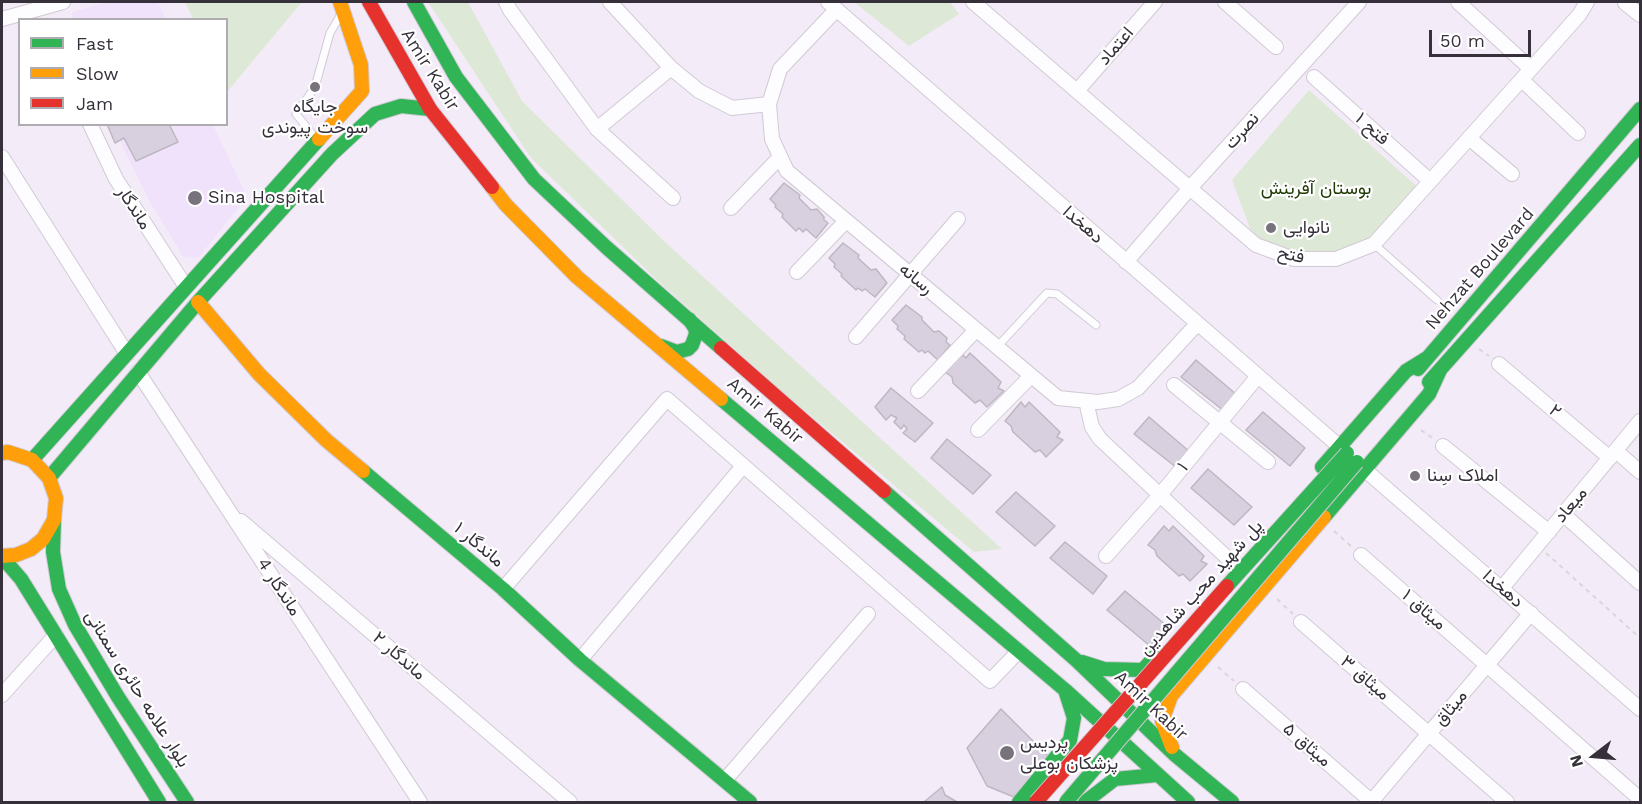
<!DOCTYPE html>
<meta charset="utf-8">
<style>
body{margin:0}
#map{position:relative;width:1642px;height:804px;overflow:hidden;background:#f3ecf8;font-family:"Work Sans",sans-serif}
canvas{display:block}
.frame{position:absolute;inset:0;border:3px solid #36303b;pointer-events:none}
.legend{position:absolute;left:18px;top:18px;width:210px;height:108px;box-sizing:border-box;background:#fff;border:2px solid #afacb1;margin:0;padding:8px 10px;list-style:none;font-size:18px;color:#36303b}
.legend li{display:flex;align-items:center;gap:12px;height:30px}
.legend b{width:30px;border:2px solid #afacb1}
.north{position:absolute;left:1564px;top:726px;width:60px;height:60px;-webkit-text-stroke:4px #fff;paint-order:stroke;rotate:254deg;font-size:16px;font-weight:700;line-height:24px;text-align:center;color:#36303b}
.north::after{content:'';display:block;margin:auto;width:21px;height:27px;background:#36303b;clip-path:polygon(50% 0,100% 100%,50% 72%,0 100%)}
.scale{position:absolute;left:1429px;top:30px;width:102px;height:27px;box-sizing:border-box;border:3px solid #36303b;border-top:0;padding-left:8px;font-size:18px;line-height:21px;white-space:nowrap;color:#36303b;-webkit-text-stroke:4px #fff;paint-order:stroke}
</style>
<div id="map">
<canvas width="1642" height="804"></canvas>
<div class="frame"></div>
<ul class="legend">
<li><b style="height:8px;background:#30b455"></b>Fast</li>
<li><b style="height:8px;background:#ff9f0a"></b>Slow</li>
<li><b style="height:8px;background:#e5322d"></b>Jam</li>
</ul>
<div class="north">N</div>
<div class="scale">50 m</div>
</div>
<script>
const ctx = document.querySelector('canvas').getContext('2d');
ctx.lineJoin = 'round';
function paint(path, color) {
  ctx.fillStyle = color;
  ctx.fill(path, 'evenodd');
}
function poly(rows) {
  const path = new Path2D();
  for (const r of rows) {
    path.moveTo(r[0], r[1]);
    for (let i = 2; i < r.length; i += 2) path.lineTo(r[i], r[i + 1]);
  }
  return path;
}
function stroke(path, color, width, dash) {
  ctx.strokeStyle = color;
  ctx.lineWidth = width;
  ctx.lineCap = dash ? 'butt' : 'round';
  ctx.setLineDash(dash || []);
  ctx.stroke(path);
}
function write(font, color, halo, rows, align = 'center') {
  ctx.font = font + ' "Work Sans",Vazirmatn,sans-serif';
  ctx.lineWidth = 4.5;
  ctx.setLineDash([]);
  ctx.textBaseline = 'middle';
  ctx.strokeStyle = halo;
  ctx.fillStyle = color;
  for (const [text, x, y, turn = 0] of rows) {
    ctx.save();
    ctx.translate(x, y);
    ctx.rotate((+turn || 0) * Math.PI / 180);
    ctx.textAlign = isNaN(turn) ? turn : align;
    if (halo) ctx.strokeText(text, 0, 0);
    ctx.fillText(text, 0, 0);
    ctx.restore();
  }
}
paint(poly([
 [107,2,158,2,166,19,73,19,72,12],
 [114,125,213,125,244,190,240,206,198,258,183,256,152,206,123,148]
]), '#f1e2fb');
paint(poly([
 [185,2,302,2,227,92,226,20,193,19],
 [428,2,468,2,522,101,666,243,1002,549,974,552,791,399,657,280,531,158],
 [854,2,950,2,959,14,909,46],
 [1309,90,1422,191,1374,244,1336,259,1294,259,1256,245,1232,180]
]), '#dee8d7');
const building = poly([
 [107,124,169,124,178,142,136,161,124,138,115,143,107,124],
 [784,183,800,195,799,198,811,210,817,209,824,217,824,220,828,223,816,238,806,229,803,232,799,228,796,231,782,217,783,214,775,207,776,205,770,199,784,183],
 [843,243,859,255,858,258,871,270,876,269,887,283,875,297,865,289,862,291,858,288,856,290,841,276,842,274,834,267,835,264,829,258,843,243],
 [906,305,922,317,922,320,934,332,939,331,947,338,946,342,950,345,938,360,928,351,925,353,922,350,919,352,904,339,905,336,897,329,898,326,892,320,906,305],
 [961,353,966,358,970,353,1001,382,998,388,1004,391,987,407,980,400,975,403,953,383,952,377,945,372,961,353],
 [1196,360,1237,395,1224,411,1181,377,1196,360],
 [891,388,933,423,915,442,903,433,907,429,904,425,901,429,894,422,897,418,891,415,886,420,875,407,891,388],
 [1021,402,1025,407,1029,402,1060,432,1057,437,1063,440,1046,457,1040,450,1035,452,1013,432,1011,426,1005,421,1021,402],
 [1263,412,1305,448,1290,466,1246,430,1263,412],
 [1149,417,1190,452,1177,468,1134,434,1149,417],
 [947,439,991,475,973,494,931,458,947,439],
 [1208,469,1252,507,1234,525,1191,488,1208,469],
 [1016,492,1055,526,1035,546,996,512,1016,492],
 [1164,526,1169,531,1173,526,1204,556,1201,561,1207,564,1190,581,1183,574,1179,576,1157,556,1155,550,1148,545,1164,526],
 [1065,542,1107,576,1093,594,1050,558,1065,542],
 [1125,591,1167,626,1150,646,1107,610,1125,591],
 [1001,709,1049,757,1014,797,987,786,967,748,1001,709],
 [942,787,945,795,957,802,924,802,942,787]
]);
paint(building, '#d9d0df');
stroke(building, '#bdb7c2', 1.5);
const lane = poly([
 [317,140,296,114,315,87,330,33,340,16],
 [1374,244,1437,300],
 [997,347,1047,293,1057,294,1096,325]
]);
const street = poly([
 [506,2,510,10,597,129,673,198],
 [610,2,671,68,699,91,732,108,769,104],
 [828,2,1340,447],
 [973,2,1256,245,1294,259,1336,259,1374,244,1556,41,1579,15,1587,2],
 [1225,2,1276,47],
 [1458,2,1531,69],
 [1625,3,1640,15],
 [836,10,780,69,769,104,772,139,787,171,1058,398,1098,402,1118,399,1138,388,1197,324],
 [2,19,63,2],
 [1314,77,1430,181],
 [1522,80,1578,133],
 [1077,91,1155,2],
 [90,124,116,179,186,287],
 [597,129,671,68],
 [1469,138,1512,174],
 [2,157,127,354],
 [731,208,780,157],
 [1126,262,1190,188,1359,2],
 [797,272,846,221],
 [856,337,958,219],
 [1499,364,1610,458],
 [138,372,420,802],
 [1174,385,1268,462],
 [918,391,976,330],
 [1086,401,1092,427,1100,439,1236,566],
 [978,430,1031,376],
 [1443,446,1549,532],
 [1616,451,1640,472],
 [1364,469,1640,709],
 [1563,514,1640,583],
 [241,521,570,802],
 [1361,555,1640,799],
 [1106,556,1160,495,1258,376],
 [1502,588,1640,421],
 [503,589,667,399,990,681,1019,651],
 [1301,622,1507,802],
 [580,660,743,466],
 [1243,689,1372,802],
 [2,695,56,635],
 [725,780,868,614],
 [1371,802,1531,613]
]);
const fast = poly([
 [414,2,456,77,534,179,606,247,721,348],
 [661,346,677,352,688,349,692,345,696,334,695,328,689,319],
 [1418,369,1640,109],
 [1429,382,1640,145],
 [721,399,1065,690,1188,802],
 [32,460,319,139],
 [1322,467,1406,371,1427,358],
 [363,471,503,589,580,660,750,802],
 [49,478,198,302,332,154,375,114,401,106,430,109],
 [884,491,1076,660,1174,754,1232,802],
 [1324,517,1429,394,1440,370],
 [54,520,53,552,59,589,75,625,118,697,187,802],
 [2,557,21,579,159,802],
 [1082,662,1104,669,1143,670,1159,652],
 [1019,802,1070,740,1074,718,1066,693],
 [1085,802,1115,779,1157,775]
]);
const slow = poly([
 [319,139,362,91,361,65,340,2],
 [492,187,506,205,577,277,721,399],
 [198,302,259,374,326,440,363,471],
 [2,453,8,452,32,460,49,478,56,498,54,520,43,539,31,549,16,555,2,556],
 [1172,747,1162,721,1171,696,1324,517]
]);
const jam = poly([
 [369,2,430,109,492,187],
 [721,348,884,491]
]);
stroke(lane, '#d1cad5', 9);
stroke(street, '#d1cad5', 16);
stroke(fast, '#d1cad5', 16);
stroke(slow, '#d1cad5', 16);
stroke(jam, '#d1cad5', 16);
stroke(poly([
 [1479,349,1489,356],
 [1421,430,1434,439],
 [1334,531,1352,547],
 [1546,553,1640,638],
 [1277,599,1293,614],
 [1218,667,1234,681]
]), '#d9d6da', 2, [4.5, 4.5]);
stroke(lane, '#fdfcfe', 7);
stroke(street, '#fdfcfe', 14);
stroke(fast, '#30b455', 14);
stroke(slow, '#ff9f0a', 14);
stroke(jam, '#e5322d', 14);
const fastBridge = poly([
 [1227,586,1347,453],
 [1066,802,1357,462]
]);
const jamBridge = poly([
 [1036,802,1227,586]
]);
stroke(fastBridge, '#d1cad5', 16, []);
stroke(jamBridge, '#d1cad5', 16, []);
stroke(fastBridge, '#30b455', 14);
stroke(jamBridge, '#e5322d', 14);
for (const [x, y, r, color] of [
 [315,87,6,"#78727d"],
 [195,198,8,"#78727d"],
 [1271,228,6,"#78727d"],
 [1415,476,6,"#78727d"],
 [1007,753,8,"#78727d"]
]) {
  const dot = new Path2D();
  dot.arc(x, y, r, 0, 2 * Math.PI);
  ctx.fillStyle = color;
  ctx.fill(dot);
  stroke(dot, '#fff', 2);
}
write('18px', '#36303b', '#fff', [
 ["اعتماد",1116,46,-49],
 ["Amir Kabir",430,70,58],
 ["فتح ۱",1372,129,42],
 ["نصرت",1242,131,-48],
 ["ماندگار",134,208,57],
 ["دهخدا",1083,225,41],
 ["فتح",1291,255,12],
 ["Nehzat Boulevard",1480,269,-49],
 ["رسانه",916,279,40],
 ["Amir Kabir",765,411,40],
 ["۲",1555,411,40],
 ["۱",1183,467,-50],
 ["میعاد",1571,505,-50],
 ["ماندگار ۱",479,545,40],
 ["ماندگار 4",279,587,57],
 ["پل شهید محب شاهدین",1201,588,-48],
 ["دهخدا",1503,589,41],
 ["میثاق ۱",1424,610,41],
 ["ماندگار ۲",399,656,41],
 ["میثاق ۳",1365,678,41],
 ["بلوار علامه حائری سمنانی",137,689,58],
 ["Amir Kabir",1151,706,43],
 ["میثاق",1451,708,-50],
 ["میثاق ۵",1307,745,41]
]);
write('18px', '#36303b', '#fff', [
 ["جایگاه",315,107,"center"],
 ["سوخت پیوندی",315,128,"center"],
 ["Sina Hospital",208,198],
 ["نانوایی",1283,228],
 ["املاک سِنا",1427,476],
 ["پردیس",1020,743],
 ["پزشکان بوعلی",1020,764]
], 'left');
write('18px', '#203a04', '#fff', [
 ["بوستان آفرینش",1316,189]
]);
</script>
